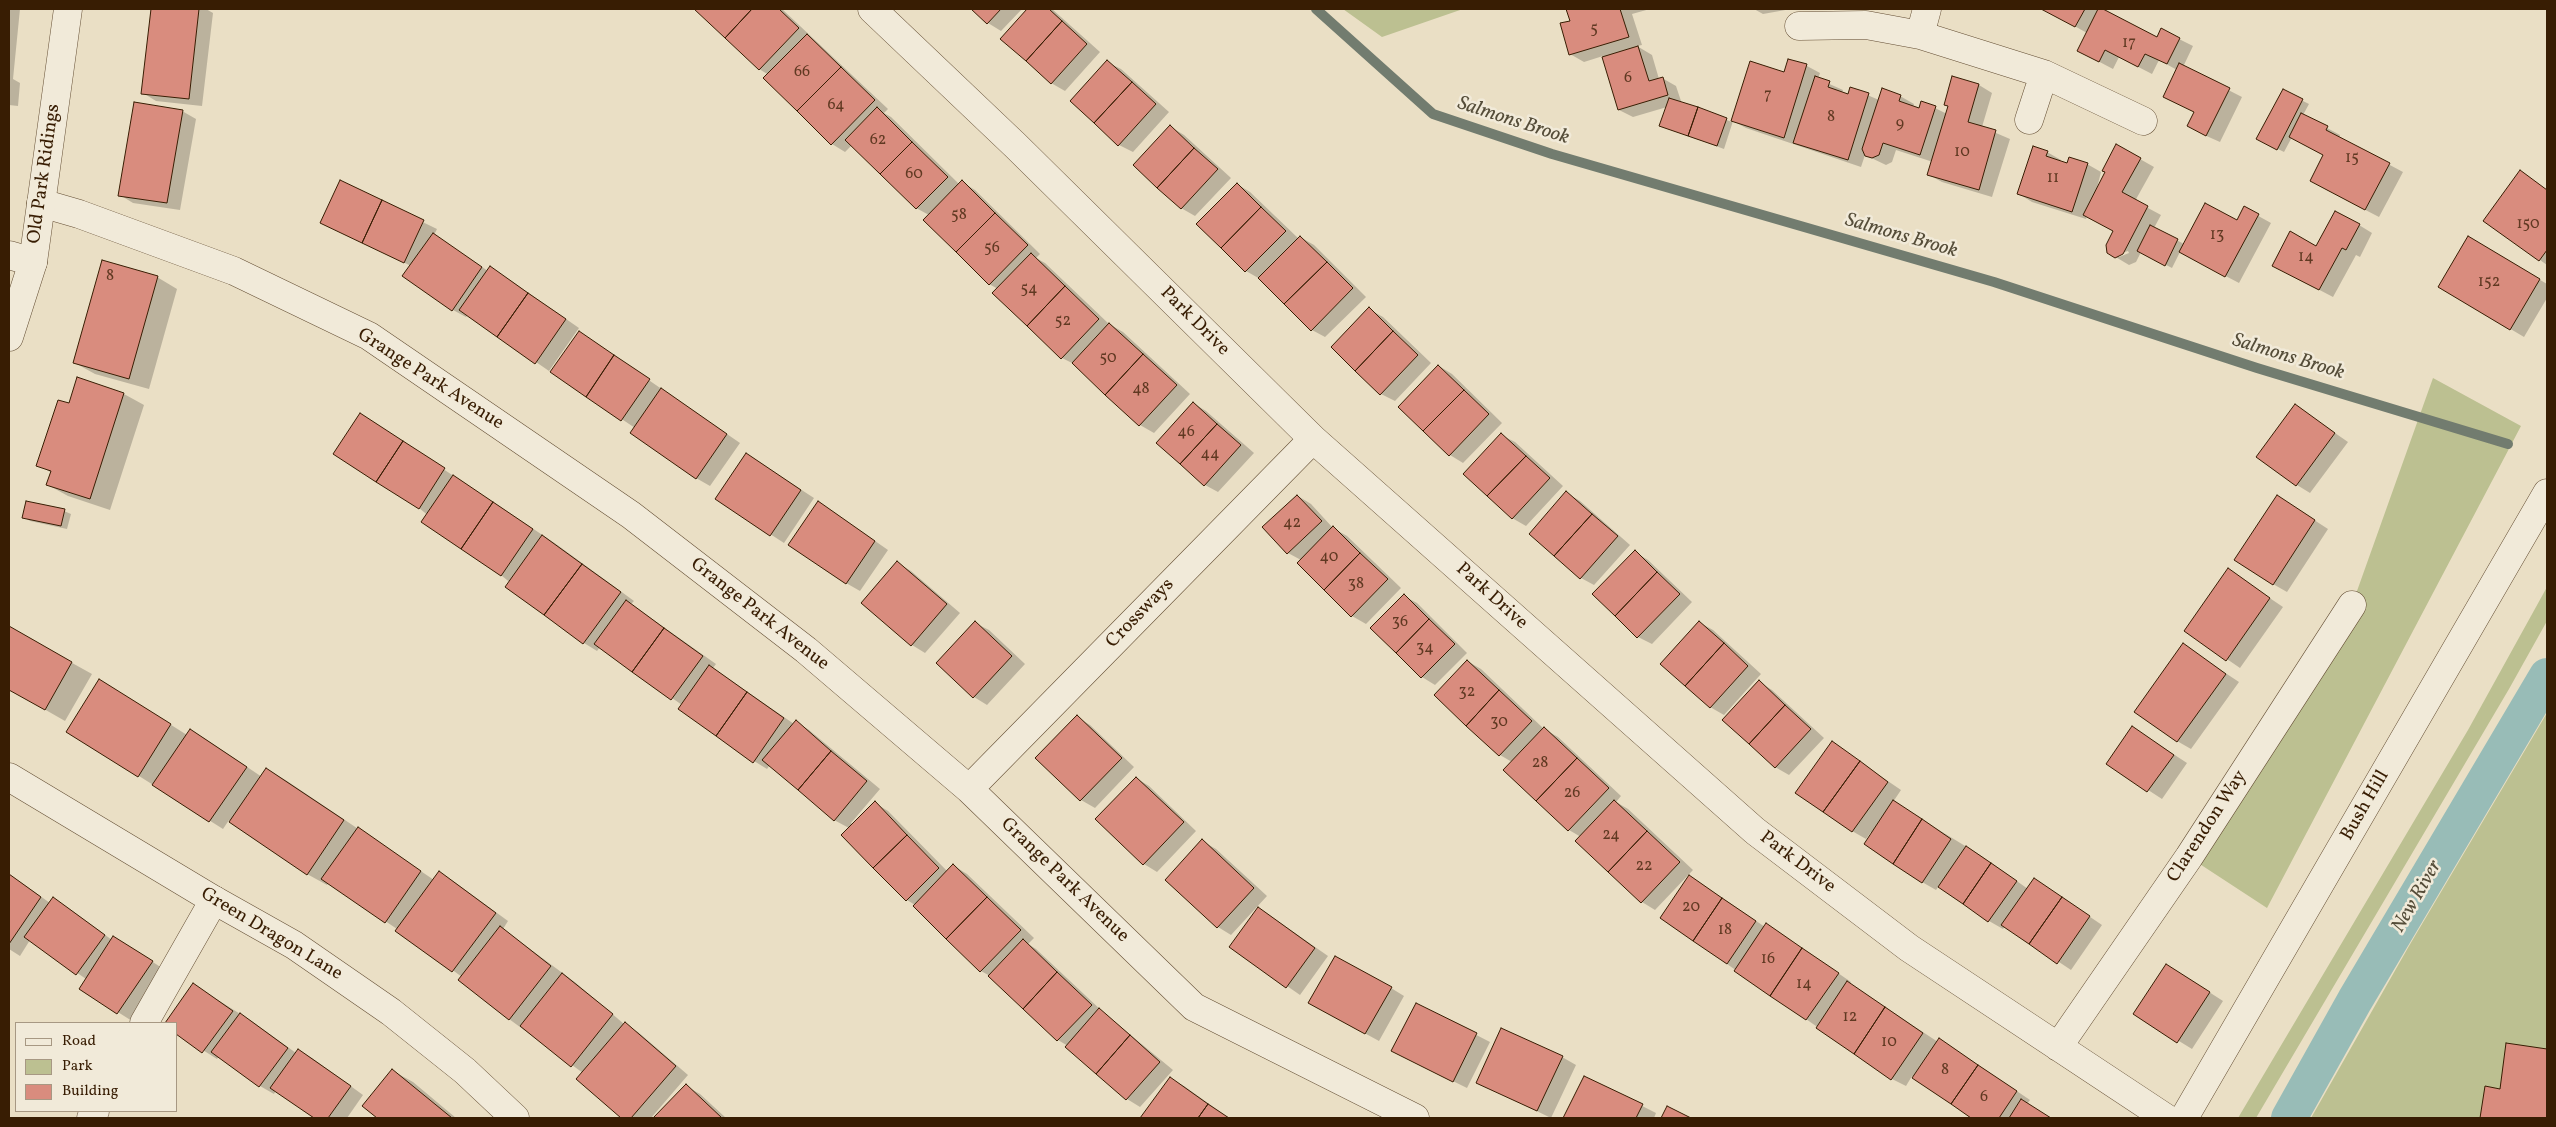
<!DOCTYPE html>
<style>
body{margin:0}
#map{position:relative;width:2556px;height:1127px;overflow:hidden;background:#eadfc5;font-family:Vollkorn,serif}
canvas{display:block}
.frame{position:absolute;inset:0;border:10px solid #381d03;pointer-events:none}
.legend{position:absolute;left:15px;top:1022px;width:162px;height:90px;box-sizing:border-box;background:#f1ead9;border:1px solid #a79883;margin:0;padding:6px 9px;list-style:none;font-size:15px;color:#381d03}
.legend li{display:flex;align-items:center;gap:10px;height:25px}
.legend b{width:25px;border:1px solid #a79883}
</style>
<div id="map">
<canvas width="2556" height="1127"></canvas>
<div class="frame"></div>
<ul class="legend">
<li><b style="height:6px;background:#f1ead9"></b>Road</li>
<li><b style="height:14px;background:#bcc091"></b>Park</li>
<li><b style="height:14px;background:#d98c7e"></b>Building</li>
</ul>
</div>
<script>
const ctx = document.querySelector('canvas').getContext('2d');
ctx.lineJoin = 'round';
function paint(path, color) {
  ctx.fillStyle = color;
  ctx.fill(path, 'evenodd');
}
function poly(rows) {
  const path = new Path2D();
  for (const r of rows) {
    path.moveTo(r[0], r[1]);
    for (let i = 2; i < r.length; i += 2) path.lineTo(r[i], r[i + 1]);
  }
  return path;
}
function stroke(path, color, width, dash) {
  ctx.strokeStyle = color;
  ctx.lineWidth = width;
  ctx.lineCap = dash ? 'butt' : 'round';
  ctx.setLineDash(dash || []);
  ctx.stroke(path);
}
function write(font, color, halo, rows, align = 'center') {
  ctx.font = font + ' Vollkorn,serif';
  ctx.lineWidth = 5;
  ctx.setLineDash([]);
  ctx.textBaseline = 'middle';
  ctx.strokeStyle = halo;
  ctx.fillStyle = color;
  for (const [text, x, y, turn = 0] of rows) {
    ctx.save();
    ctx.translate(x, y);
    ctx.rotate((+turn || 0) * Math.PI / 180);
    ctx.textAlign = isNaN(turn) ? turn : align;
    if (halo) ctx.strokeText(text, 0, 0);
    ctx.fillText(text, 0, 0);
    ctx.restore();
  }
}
paint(poly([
 [1343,9,1463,9,1382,37],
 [2433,378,2521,426,2267,908,2189,857,2352,605],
 [2547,587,2547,621,2509,689,2256,1118,2238,1118,2468,730],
 [2547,713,2547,1118,2311,1118,2409,946]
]), '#bcc091');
paint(poly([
 [9,9,20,9,13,79,20,83,18,106,9,105],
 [152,9,206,9,213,13,202,106,156,101,143,93],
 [695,9,782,9,888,109,884,113,891,117,959,184,962,182,975,190,1040,254,1036,258,1045,263,1109,324,1123,332,1190,394,1154,433,1140,425,1076,365,1062,358,998,289,989,284,929,215,916,208,852,145,845,152,832,144,769,75,759,69],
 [973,9,1022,9,1001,31,988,23],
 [1029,9,1052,9,1100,52,1065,91,1051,83,1002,38],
 [1568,9,1650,9,1632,14,1642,45,1637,46,1652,55,1659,79,1662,78,1676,86,1682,104,1732,122,1751,62,1784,73,1789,60,1807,66,1820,73,1818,79,1843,90,1842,93,1849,95,1851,88,1879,100,1900,96,1914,104,1913,107,1920,109,1935,108,1947,114,1979,85,1992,93,1982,127,2010,139,1992,197,1942,182,1929,175,1933,162,1896,150,1892,162,1886,165,1865,155,1861,167,1746,128,1733,121,1724,149,1661,126,1667,107,1633,117,1619,110,1603,56,1584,62,1570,54,1571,21],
 [1754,9,1791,9,1763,14],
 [2044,9,2102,9,2158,38,2179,39,2193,46,2183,67,2242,97,2220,142,2202,134,2177,70,2159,60,2152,74,2119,57,2113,69,2092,58,2087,33],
 [1107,62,1121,69,1169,112,1133,152,1119,145],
 [2283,91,2309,104,2303,115,2340,135,2339,138,2403,172,2379,217,2325,189,2325,155,2292,137,2284,152,2258,139],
 [182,111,196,119,180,210,133,203,120,195],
 [1171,127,1184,135,1231,178,1195,216,1181,208],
 [2117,146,2154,167,2135,201,2161,215,2154,228,2184,244,2237,221,2244,208,2271,223,2239,283,2180,252,2172,268,2141,252,2136,262,2129,265,2109,253,2115,231,2087,216,2086,219,2032,202,2019,194,2047,152,2061,160,2060,162,2067,165,2087,164,2101,172,2095,196],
 [2128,251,2129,253,2119,257,2119,254],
 [2520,172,2547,190,2547,265,2485,221],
 [340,182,437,229,434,235,488,271,490,268,504,276,579,328,549,371,468,315,466,317,453,310,411,266,321,222],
 [1237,184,1250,192,1299,239,1300,237,1314,245,1366,297,1325,337,1312,330,1260,279,1246,271,1198,224],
 [2359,225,2372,233,2360,257,2356,255,2333,297,2287,273,2317,247],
 [2469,238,2547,284,2547,298,2524,337,2440,287],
 [157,277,177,289,149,389,95,374,75,363],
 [1369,309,1383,317,1431,363,1395,401,1381,394],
 [579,332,740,443,710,486,696,478,635,428,552,372],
 [1439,366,1452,374,1502,423,1463,463,1450,455,1400,407],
 [124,394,144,405,110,510,68,496,48,485,52,473,38,465,70,405],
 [1193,403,1206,411,1254,453,1218,492,1205,485],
 [2296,406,2348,442,2310,493,2297,485],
 [374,423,556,544,634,601,631,604,716,664,713,668,794,724,796,722,809,730,880,789,851,823,853,825,875,803,888,811,948,872,954,866,967,874,1034,938,1028,944,1036,949,1104,1013,1173,1070,1140,1107,1127,1099,1067,1047,1068,1046,1058,1040,990,976,981,971,915,905,907,900,849,828,834,820,770,765,767,769,754,761,682,705,600,647,597,651,584,643,419,508],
 [1501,435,1515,442,1563,486,1526,526,1512,518],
 [760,463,814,498,784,543,716,499],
 [1567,493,1580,501,1630,545,1594,585,1581,578],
 [1298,496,1311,504,1333,528,1347,536,1401,588,1366,624,1352,616,1301,560,1288,553],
 [2291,505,2328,529,2287,592,2273,584],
 [64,511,71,514,67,529,30,521,24,517],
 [832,511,888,550,860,591,846,583],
 [1635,552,1648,560,1692,602,1652,644,1638,637],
 [897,563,911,571,960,613,925,653,912,645],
 [2228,570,2283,607,2240,668,2186,631],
 [1404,596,1417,603,1467,653,1435,685,1422,677],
 [1699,622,1713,630,1761,674,1724,715,1710,707],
 [975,623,989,630,1025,664,987,705,974,697],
 [9,628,92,674,65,721,9,689],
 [2183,645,2239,682,2191,749,2177,741],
 [1467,661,1481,669,1544,729,1558,737,1621,796,1616,802,1628,809,1693,870,1655,910,1642,902,1581,837,1569,830,1512,762,1500,755],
 [1759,682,1772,690,1824,738,1789,775,1775,767],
 [119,692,187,735,190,730,204,738,262,777,267,769,287,781,434,880,439,873,453,881,508,921,503,929,576,983,624,1024,638,1032,688,1075,651,1118,623,1118,578,1079,583,1073,509,1019,462,977,397,929,329,883,327,885,307,874,229,820,223,829,139,776],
 [1077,717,1090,725,1134,767,1095,808,1081,800,1037,758],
 [2132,727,2187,763,2162,799,2108,764],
 [1832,743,1901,790,1893,802,1980,855,2028,889,2034,879,2102,925,2071,970,2005,926,2003,929,1989,921,1939,886,1936,890,1922,882,1871,832,1866,839,1852,831],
 [1136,778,1149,786,1196,831,1157,872,1144,864],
 [1202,841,1216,849,1267,896,1231,935,1218,927],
 [9,874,50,903,53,899,67,907,112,940,127,945,165,970,132,1021,80,988,86,979,30,940,20,956,9,949],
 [1703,885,1765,927,1780,933,1851,982,1850,984,1938,1042,1939,1040,1953,1048,2030,1100,2027,1104,2050,1118,1974,1118,1912,1076,1906,1086,1892,1079,1661,918],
 [1259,908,1328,956,1300,995,1231,947],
 [2167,965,2223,1001,2192,1049,2135,1014],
 [194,985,253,1022,296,1053,298,1050,312,1058,363,1095,347,1118,316,1118,276,1090,274,1094,260,1086,219,1056,217,1059,176,1033,176,1023,167,1023],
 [1391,988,1404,996,1379,1041,1324,1011],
 [1416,1004,1490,1042,1467,1088,1406,1058],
 [2507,1045,2547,1050,2547,1118,2481,1118,2486,1088,2501,1090],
 [1562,1057,1576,1065,1551,1118,1477,1082],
 [393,1071,413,1082,456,1118,379,1118,364,1106],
 [1585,1077,1656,1113,1654,1118,1565,1118],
 [1171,1079,1184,1086,1229,1118,1142,1118],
 [686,1086,700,1094,726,1118,655,1118]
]), '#0003');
stroke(poly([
 [1316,9,1433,114,1552,154,1994,282,2257,368,2508,444]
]), '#727c6f', 10);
stroke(poly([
 [2289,1118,2355,1000,2547,676]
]), '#98bcb7', 36);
const building = poly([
 [151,9,199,9,189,99,141,94,151,9],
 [694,9,752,9,725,38,694,9],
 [752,9,779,9,799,28,759,70,725,38,752,9],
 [971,9,1001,9,987,24,971,9],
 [1027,9,1049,9,1062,21,1026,61,1000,39,1027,9],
 [1566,9,1620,9,1629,37,1569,55,1560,23,1570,21,1566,9],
 [2041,9,2085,9,2075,27,2041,9],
 [2098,9,2103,9,2157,37,2161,28,2180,38,2167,64,2145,54,2138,67,2105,50,2099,62,2077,51,2098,9],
 [1062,21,1087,44,1051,84,1026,61,1062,21],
 [807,34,841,67,797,111,763,78,807,34],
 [1638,46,1649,81,1663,77,1668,95,1618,110,1602,57,1638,46],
 [1788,59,1807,64,1784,138,1731,121,1750,61,1784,72,1788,59],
 [1107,60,1132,82,1094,123,1070,101,1107,60],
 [2179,63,2230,88,2206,136,2187,126,2194,112,2163,97,2179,63],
 [841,67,875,100,831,145,797,111,841,67],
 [1815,76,1830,81,1828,87,1848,94,1850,87,1869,93,1848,160,1793,143,1815,76],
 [1952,76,1979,84,1968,122,1996,130,1979,190,1927,175,1948,106,1944,105,1952,76],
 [1132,82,1156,104,1118,146,1094,123,1132,82],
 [1882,88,1901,95,1899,101,1919,108,1921,101,1936,106,1920,155,1883,143,1879,155,1872,158,1865,156,1862,149,1882,88],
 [2283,89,2303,99,2277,150,2256,139,2283,89],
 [1669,98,1698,107,1688,136,1659,126,1669,98],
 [134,102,183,110,167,203,118,196,134,102],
 [877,107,912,142,880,174,845,140,877,107],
 [1698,107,1727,118,1717,146,1688,136,1698,107],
 [2301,113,2328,126,2326,130,2390,163,2365,210,2310,181,2323,155,2289,137,2301,113],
 [1170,125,1194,148,1157,188,1133,165,1170,125],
 [912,142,948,177,916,209,880,174,912,142],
 [2116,144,2141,158,2122,192,2148,206,2123,254,2115,258,2107,253,2106,245,2113,231,2083,215,2105,172,2102,171,2116,144],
 [2033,146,2048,151,2046,156,2067,163,2069,157,2088,163,2072,212,2017,194,2033,146],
 [1194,148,1218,169,1181,209,1157,188,1194,148],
 [2520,170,2547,190,2547,250,2539,261,2483,221,2520,170],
 [340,180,382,200,362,243,320,223,340,180],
 [962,180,995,213,956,252,923,220,962,180],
 [1237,183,1261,207,1221,248,1196,224,1237,183],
 [382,200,424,220,404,263,362,243,382,200],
 [2205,203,2237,220,2244,206,2259,214,2225,277,2179,252,2205,203],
 [1261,207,1286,231,1245,272,1221,248,1261,207],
 [2335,211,2360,224,2346,250,2342,248,2319,290,2272,266,2290,231,2316,246,2335,211],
 [995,213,1028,245,989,285,956,252,995,213],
 [2150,225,2178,239,2165,266,2137,251,2150,225],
 [433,233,482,267,452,311,402,276,433,233],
 [1300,236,1327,262,1284,304,1258,278,1300,236],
 [2468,236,2540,279,2510,330,2438,287,2468,236],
 [1031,253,1065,286,1027,326,992,293,1031,253],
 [102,260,158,276,129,379,73,363,102,260],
 [1327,262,1353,288,1311,331,1284,304,1327,262],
 [490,266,528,293,497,337,459,310,490,266],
 [1065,286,1099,319,1061,359,1027,326,1065,286],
 [528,293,566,319,535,364,497,337,528,293],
 [1369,307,1393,331,1355,371,1331,347,1369,307],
 [1109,323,1143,354,1105,395,1072,363,1109,323],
 [579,331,614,355,586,397,550,372,579,331],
 [1393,331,1418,355,1380,395,1355,371,1393,331],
 [1143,354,1177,385,1139,426,1105,395,1143,354],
 [614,355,650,379,621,421,586,397,614,355],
 [1438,365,1464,390,1423,431,1398,407,1438,365],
 [77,377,124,393,90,499,46,485,51,471,36,466,58,400,69,403,77,377],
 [661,388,727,434,696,479,630,433,661,388],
 [1464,390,1489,414,1449,456,1423,431,1464,390],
 [1193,402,1217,424,1180,464,1156,443,1193,402],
 [2295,404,2335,433,2296,486,2256,457,2295,404],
 [360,413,403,441,376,482,333,454,360,413],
 [1217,424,1241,445,1204,486,1180,464,1217,424],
 [1501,433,1526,456,1487,496,1463,474,1501,433],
 [403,441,445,468,419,509,376,482,403,441],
 [746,453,801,490,770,536,715,499,746,453],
 [1526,456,1550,478,1512,519,1487,496,1526,456],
 [453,475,493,502,461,549,421,522,453,475],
 [1566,491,1592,514,1554,556,1529,534,1566,491],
 [1297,495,1322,521,1287,554,1262,527,1297,495],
 [2277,495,2315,520,2273,585,2234,560,2277,495],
 [26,501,65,509,61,526,22,518,26,501],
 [818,501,875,541,846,584,788,545,818,501],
 [493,502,533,529,501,576,461,549,493,502],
 [1592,514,1618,536,1580,579,1554,556,1592,514],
 [1333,526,1360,553,1324,590,1297,563,1333,526],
 [542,535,582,564,544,615,505,587,542,535],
 [1635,550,1657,572,1615,616,1592,594,1635,550],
 [1360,553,1388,579,1351,617,1324,590,1360,553],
 [897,561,947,604,911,646,861,603,897,561],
 [582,564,621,592,583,644,544,615,582,564],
 [2228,568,2270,598,2226,661,2184,631,2228,568],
 [1657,572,1680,594,1637,638,1615,616,1657,572],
 [1404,594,1429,619,1396,653,1370,628,1404,594],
 [626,600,664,628,632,672,594,644,626,600],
 [1429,619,1455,644,1421,678,1396,653,1429,619],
 [975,621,1012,656,973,698,936,663,975,621],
 [1699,621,1724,643,1685,686,1660,664,1699,621],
 [9,626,72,662,45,710,9,690,9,626],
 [664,628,703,656,671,700,632,672,664,628],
 [1724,643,1748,666,1710,708,1685,686,1724,643],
 [2183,643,2226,674,2177,742,2134,712,2183,643],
 [1467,660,1499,690,1466,726,1434,695,1467,660],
 [709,665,747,692,716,736,678,709,709,665],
 [99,679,171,724,138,777,66,732,99,679],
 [1759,680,1785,705,1749,744,1722,720,1759,680],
 [1499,690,1532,721,1499,756,1466,726,1499,690],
 [747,692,784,718,753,763,716,736,747,692],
 [1785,705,1811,729,1775,768,1749,744,1785,705],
 [1077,715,1122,758,1080,801,1035,758,1077,715],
 [796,720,831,751,798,790,762,760,796,720],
 [2132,726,2174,755,2147,792,2106,764,2132,726],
 [1544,727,1577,758,1536,801,1503,770,1544,727],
 [190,729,247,767,209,822,152,785,190,729],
 [1832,741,1860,761,1823,812,1795,793,1832,741],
 [831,751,867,781,834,821,798,790,831,751],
 [1577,758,1609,788,1568,831,1536,801,1577,758],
 [1860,761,1888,782,1852,832,1823,812,1860,761],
 [266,768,344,820,307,875,229,822,266,768],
 [1136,777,1184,822,1143,865,1095,819,1136,777],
 [1614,800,1647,831,1608,872,1575,841,1614,800],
 [1893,800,1922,819,1893,864,1864,844,1893,800],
 [875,801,907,835,873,868,841,835,875,801],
 [1922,819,1951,839,1922,883,1893,864,1922,819],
 [358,827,421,871,385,923,321,879,358,827],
 [1647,831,1680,862,1641,903,1608,872,1647,831],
 [907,835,939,868,906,901,873,868,907,835],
 [1202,839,1254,888,1217,928,1165,880,1202,839],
 [1966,846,1991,863,1963,904,1938,887,1966,846],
 [1991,863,2017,881,1988,922,1963,904,1991,863],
 [953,864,987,897,946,939,913,906,953,864],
 [439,871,496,913,452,972,395,931,439,871],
 [9,874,41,897,9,944,9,874],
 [1689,875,1722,898,1693,941,1660,918,1689,875],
 [2034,878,2062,897,2029,944,2001,925,2034,878],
 [53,897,105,935,76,975,24,937,53,897],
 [987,897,1021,930,980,972,946,939,987,897],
 [2062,897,2090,916,2057,964,2029,944,2062,897],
 [1722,898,1756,921,1727,964,1693,941,1722,898],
 [1258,907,1315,948,1286,988,1229,947,1258,907],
 [1766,923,1802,948,1770,996,1734,971,1766,923],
 [500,926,551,966,509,1020,458,980,500,926],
 [113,936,153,961,117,1014,79,989,113,936],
 [1023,939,1057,972,1023,1009,988,976,1023,939],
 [1802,948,1839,973,1806,1020,1770,996,1802,948],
 [1335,956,1392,987,1365,1034,1308,1003,1335,956],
 [2166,964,2210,992,2177,1043,2133,1014,2166,964],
 [1057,972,1092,1005,1057,1041,1023,1009,1057,972],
 [562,973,613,1014,571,1067,520,1026,562,973],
 [1847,981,1885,1007,1854,1054,1816,1028,1847,981],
 [193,983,233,1011,202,1053,176,1034,176,1023,165,1023,193,983],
 [1416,1003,1477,1033,1453,1082,1391,1051,1416,1003],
 [1885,1007,1923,1033,1891,1080,1854,1054,1885,1007],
 [1099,1008,1130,1035,1096,1074,1065,1047,1099,1008],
 [240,1013,288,1048,259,1087,211,1052,240,1013],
 [625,1022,676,1066,631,1118,621,1118,576,1079,625,1022],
 [1501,1028,1563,1056,1537,1111,1476,1083,1501,1028],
 [1130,1035,1160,1062,1126,1100,1096,1074,1130,1035],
 [1939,1038,1978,1065,1951,1104,1912,1078,1939,1038],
 [2506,1043,2547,1049,2547,1118,2480,1118,2485,1086,2500,1089,2506,1043],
 [298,1049,351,1086,328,1118,314,1118,270,1088,298,1049],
 [1978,1065,2017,1091,1999,1118,1971,1118,1951,1104,1978,1065],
 [392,1069,452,1118,377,1118,362,1106,392,1069],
 [1584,1076,1643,1104,1636,1118,1563,1118,1584,1076],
 [1170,1077,1208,1104,1198,1118,1140,1118,1170,1077],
 [686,1084,722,1118,653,1118,686,1084],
 [2021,1099,2051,1118,2009,1118,2021,1099],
 [1208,1104,1229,1118,1198,1118,1208,1104],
 [1667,1106,1691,1118,1661,1118,1667,1106]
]);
paint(building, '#d98c7e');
stroke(building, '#381d03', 1);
const minor = poly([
 [872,9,1016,146,1313,439,1755,831,1909,948,2166,1118],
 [1799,26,1866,25,1920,35,2044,74,2143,121],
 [1920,35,1927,9],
 [2029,120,2044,74],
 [41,203,79,214,234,271,369,336,631,515,806,650,969,789,1194,1007,1415,1118],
 [9,255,33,262],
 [969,789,1313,439],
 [144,1023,214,900],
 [2058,1047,2189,857,2352,605],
 [91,1118,95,1111],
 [2184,1118,2547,493]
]);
const tertiary = poly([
 [9,337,33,262,68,9],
 [9,777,214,900,294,945,391,1012,465,1071,515,1118]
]);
stroke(minor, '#644e34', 29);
stroke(tertiary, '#644e34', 29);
stroke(minor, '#f1ead9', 28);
stroke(tertiary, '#f1ead9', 28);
write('16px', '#603922', null, [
 ["5",1594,30],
 ["17",2129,44],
 ["66",802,73],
 ["6",1628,79],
 ["7",1768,96],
 ["64",836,106],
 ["8",1831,118],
 ["9",1900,125],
 ["62",878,141],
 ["10",1962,153],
 ["15",2352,159],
 ["60",914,175],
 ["11",2053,179],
 ["58",959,216],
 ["150",2528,225],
 ["13",2217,236],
 ["56",992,249],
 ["14",2306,258],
 ["8",110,277],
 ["152",2489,283],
 ["54",1029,290],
 ["52",1063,322],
 ["50",1108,359],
 ["48",1141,390],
 ["46",1186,433],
 ["44",1210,455],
 ["42",1292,524],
 ["40",1329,558],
 ["38",1356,585],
 ["36",1400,623],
 ["34",1425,649],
 ["32",1467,693],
 ["30",1499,723],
 ["28",1540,764],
 ["26",1572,794],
 ["24",1611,836],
 ["22",1644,867],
 ["20",1691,908],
 ["18",1725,931],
 ["16",1768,960],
 ["14",1804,985],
 ["12",1850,1018],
 ["10",1889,1043],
 ["8",1945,1071],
 ["6",1984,1098]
]);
write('19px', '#381d03', '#f1ead9', [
 ["Old Park Ridings",45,174,-82],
 ["Park Drive",1194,322,45],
 ["Grange Park Avenue",430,380,33],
 ["Park Drive",1491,597,42],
 ["Crossways",1141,614,-46],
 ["Grange Park Avenue",759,615,38],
 ["Bush Hill",2366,806,-60],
 ["Clarendon Way",2208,827,-57],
 ["Park Drive",1797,863,37],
 ["Grange Park Avenue",1064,881,44],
 ["Green Dragon Lane",271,935,31]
]);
write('italic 20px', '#554d39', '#f1ead9', [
 ["Salmons Brook",1513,122,18],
 ["Salmons Brook",1901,237,16],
 ["Salmons Brook",2288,358,17],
 ["New River",2418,897,-60]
]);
</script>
